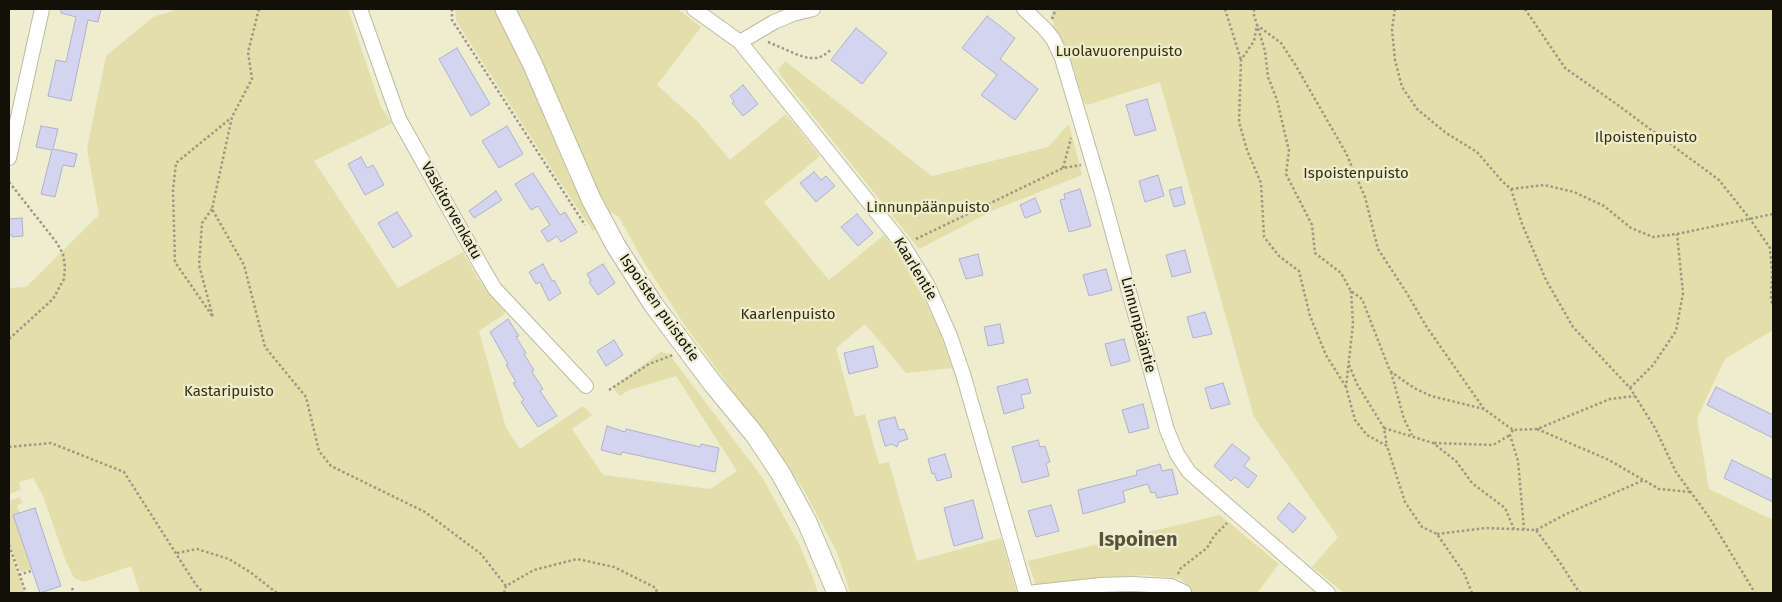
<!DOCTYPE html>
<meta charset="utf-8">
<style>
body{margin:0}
#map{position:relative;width:1782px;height:602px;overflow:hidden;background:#efedd0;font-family:"Fira Sans",sans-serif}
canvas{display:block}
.frame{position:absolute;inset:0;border:10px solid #121108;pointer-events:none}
</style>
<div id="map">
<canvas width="1782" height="602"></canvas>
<div class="frame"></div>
</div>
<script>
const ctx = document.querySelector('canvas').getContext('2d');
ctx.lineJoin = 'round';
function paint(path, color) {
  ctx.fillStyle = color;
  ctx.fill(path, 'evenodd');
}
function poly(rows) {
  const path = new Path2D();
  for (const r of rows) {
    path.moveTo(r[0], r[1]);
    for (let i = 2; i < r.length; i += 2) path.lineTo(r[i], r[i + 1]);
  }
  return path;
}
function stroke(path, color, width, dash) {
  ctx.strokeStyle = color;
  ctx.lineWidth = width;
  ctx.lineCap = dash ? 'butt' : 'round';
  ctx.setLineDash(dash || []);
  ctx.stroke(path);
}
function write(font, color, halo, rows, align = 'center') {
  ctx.font = font + ' "Fira Sans",sans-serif';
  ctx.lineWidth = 4.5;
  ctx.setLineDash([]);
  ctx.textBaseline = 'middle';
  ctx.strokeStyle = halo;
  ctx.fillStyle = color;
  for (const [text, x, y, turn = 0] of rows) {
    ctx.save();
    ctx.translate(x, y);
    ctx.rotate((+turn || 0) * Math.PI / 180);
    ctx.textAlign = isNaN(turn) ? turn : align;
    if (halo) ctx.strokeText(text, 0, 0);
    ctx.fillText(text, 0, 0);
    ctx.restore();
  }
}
paint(poly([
 [179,9,348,9,381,107,392,123,314,161,398,288,463,252,477,277,489,294,506,313,479,331,506,428,520,449,583,406,592,415,572,429,603,475,710,489,737,471,676,376,629,390,620,396,612,387,661,352,669,354,762,477,799,544,812,575,818,593,140,593,131,566,84,582,74,578,65,559,43,496,33,478,19,482,21,490,9,494,9,288,26,287,99,215,87,149,106,56,153,17],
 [455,9,495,9,527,74,569,176,596,229,593,231,560,182,456,21],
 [516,9,678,9,701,27,657,85,697,121,730,160,786,114,820,156,764,202,829,280,884,235,898,253,925,301,937,326,953,368,906,373,865,324,836,348,855,417,865,414,879,464,889,462,917,561,1001,538,1017,593,850,593,837,552,802,487,684,324,642,259,619,217,606,210,532,38],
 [1053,9,1773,9,1773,330,1725,359,1697,418,1709,489,1773,520,1773,593,1344,593,1312,567,1338,537,1254,417,1160,82,1087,105,1084,103,1072,62,1062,41,1052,29,1054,22,1050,17],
 [785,61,932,176,1048,147,1069,124,1082,175,994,210,919,249,781,76,778,70],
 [20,497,22,503,17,505,20,513,13,515,31,569,22,572,20,571,9,543,9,501],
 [1220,515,1279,564,1257,593,1190,593,1190,589,1181,579,1145,575,1099,578,1036,586,1028,561],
 [9,549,25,593,9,593]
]), '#e3deaa');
const building = poly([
 [61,9,101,9,98,22,88,20,71,101,48,96,56,60,66,62,76,17,61,13,61,9],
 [987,16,1015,38,1000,59,1038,89,1015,120,981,95,997,75,962,48,987,16],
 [856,28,887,53,862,84,831,60,856,28],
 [457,48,490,104,471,116,439,59,457,48],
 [743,85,758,104,743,116,732,103,734,101,730,96,743,85],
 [1147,99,1156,130,1135,136,1126,105,1147,99],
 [41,126,58,129,53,149,77,154,74,167,63,165,55,197,41,194,52,150,36,147,41,126],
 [507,126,523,154,499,168,482,141,507,126],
 [361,157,367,168,373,165,384,185,365,195,348,164,361,157],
 [814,172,821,180,826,176,835,186,816,202,800,183,814,172],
 [533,173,560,215,565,212,577,232,561,242,557,236,548,242,541,231,550,225,538,206,531,210,515,184,533,173],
 [1158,175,1164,196,1145,202,1139,181,1158,175],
 [1181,187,1185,204,1174,207,1169,190,1181,187],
 [1080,189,1091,226,1069,232,1060,200,1065,199,1064,194,1080,189],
 [496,191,502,200,474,218,469,211,496,191],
 [1035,198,1041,212,1025,218,1020,205,1035,198],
 [397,212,412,236,393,248,378,223,397,212],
 [857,214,873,233,858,246,841,227,857,214],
 [22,218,23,236,12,237,12,235,9,235,9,219,22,218],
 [1185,250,1191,272,1172,277,1166,255,1185,250],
 [978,254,983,275,966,279,959,259,978,254],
 [543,264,552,281,554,280,561,293,549,301,540,282,536,284,529,272,543,264],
 [603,264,615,283,598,295,589,282,591,281,587,274,603,264],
 [1106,269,1112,290,1089,296,1083,275,1106,269],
 [1205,312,1212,334,1193,338,1187,317,1205,312],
 [508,319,519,336,516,337,526,353,524,354,534,370,532,372,543,389,540,391,557,416,538,427,521,402,524,400,513,383,516,382,506,365,508,364,490,332,508,319],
 [1000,324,1004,343,988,346,984,327,1000,324],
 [1124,339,1130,361,1111,366,1105,344,1124,339],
 [614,340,623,355,606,366,597,351,614,340],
 [873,346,878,367,849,374,844,353,873,346],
 [1027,379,1031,393,1021,395,1024,408,1004,414,997,387,1027,379],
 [1223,383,1230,404,1211,409,1205,388,1223,383],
 [1716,387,1773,415,1773,438,1707,405,1716,387],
 [1143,404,1149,428,1129,433,1122,410,1143,404],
 [895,417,899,430,904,429,908,439,899,442,897,447,892,444,885,446,878,421,895,417],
 [607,426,625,432,626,429,700,447,701,444,719,448,715,472,622,452,621,455,601,450,607,426],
 [1038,440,1040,447,1045,446,1050,462,1046,463,1049,476,1022,483,1012,447,1038,440],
 [1232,444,1250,458,1244,466,1257,476,1248,488,1235,477,1231,481,1214,466,1232,444],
 [945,454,952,477,937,481,934,473,932,474,928,459,945,454],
 [1732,460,1773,480,1773,502,1724,478,1732,460],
 [1160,464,1162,471,1172,469,1178,494,1157,498,1155,492,1151,493,1148,484,1123,491,1125,502,1083,514,1078,490,1137,475,1136,471,1160,464],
 [973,500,983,538,954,546,944,508,973,500],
 [1289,503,1306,518,1293,533,1277,518,1289,503],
 [1051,505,1059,531,1036,537,1028,511,1051,505],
 [35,508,61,586,40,593,13,515,35,508]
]);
paint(building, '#d3d4ef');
stroke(building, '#b0b0ca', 1);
const street = poly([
 [360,9,399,119,483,269,495,289,512,307,586,386],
 [694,9,740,42,903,245,928,286,950,336,963,374,1026,593],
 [1024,9,1044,28,1053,39,1062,58,1101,190,1167,430,1177,454,1189,472,1328,593],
 [740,42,774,22,793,14,813,9],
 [9,158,42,9],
 [1027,593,1101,585,1131,584,1171,586,1184,592]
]);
const secondary = poly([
 [505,9,532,63,591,199,616,246,653,304,713,384,755,435,781,474,807,522,837,593]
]);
stroke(street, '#bebba0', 16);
stroke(secondary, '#bebba0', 21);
stroke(poly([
 [259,9,248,52,252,79,232,117,212,209,244,265,265,347,306,397,319,451,331,466,425,512,481,554,506,586],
 [452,9,452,20,585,225],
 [1225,9,1241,60],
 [1254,9,1254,15,1265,51,1268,77,1277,100,1289,151,1286,174,1312,225,1315,253,1341,273,1351,291,1362,299,1390,371,1414,388,1431,396,1484,409,1513,430,1537,429,1610,399,1635,396],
 [1395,9,1392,29,1395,60,1402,87,1417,109,1446,133,1477,152,1502,181,1511,189,1522,224,1546,280,1573,327,1630,388,1655,428,1676,472,1709,517,1755,593],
 [1525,9,1565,68,1615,103,1719,180,1750,219,1770,248,1772,273,1771,301,1773,304],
 [1052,19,1056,9],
 [768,42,798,55,808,58,818,58,824,55,832,49],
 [1063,168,1071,138],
 [9,182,57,243,63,254,65,267,64,279,53,299,9,339],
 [1511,189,1544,185,1574,192,1604,206,1631,228,1653,237,1677,234,1773,214],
 [212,209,202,223,199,265,213,317,175,262,173,190,176,163,231,118],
 [916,239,1063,168,1081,165],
 [1351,291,1353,324,1346,387,1355,420,1367,435,1387,446,1405,502,1422,527,1437,534,1464,573,1472,593],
 [1349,365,1357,384,1384,428,1387,446],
 [1391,372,1404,419,1412,435],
 [1346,387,1326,355,1310,316,1299,271,1279,256,1264,237,1261,183,1247,150,1239,122,1241,60,1254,41,1257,25,1281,43,1296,66,1346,153,1365,197,1378,249,1408,295,1426,326,1484,409],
 [1630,388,1653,365,1676,331,1683,293,1677,234],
 [609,390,649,364,673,355],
 [1384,428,1433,443,1456,461,1472,483,1505,508,1514,529],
 [1537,429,1609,460,1659,489,1691,492],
 [1513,430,1510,435,1518,461,1524,529],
 [1434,443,1493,445,1510,435],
 [9,447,51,443,124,472,196,585,204,593],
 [1536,530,1566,514,1644,480],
 [1437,534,1486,528,1536,530,1561,564,1579,592,1581,593],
 [9,545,26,593],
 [177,553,197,549,229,559,250,572,277,593],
 [1178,574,1181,568,1207,548,1214,536,1227,523],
 [19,575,31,571],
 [72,588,74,593],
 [504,593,506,586,534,570,577,559,614,567,656,588,657,593]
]), '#9b9984', 2.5, [2.5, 2.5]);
stroke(street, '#fff', 14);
stroke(secondary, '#fff', 19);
write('15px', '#33300a', '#efedd0', [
 ["Luolavuorenpuisto",1119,52],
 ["Ilpoistenpuisto",1646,138],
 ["Ispoistenpuisto",1356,174],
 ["Linnunpäänpuisto",928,208],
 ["Kaarlenpuisto",788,315],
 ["Kastaripuisto",229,392]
]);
write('15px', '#121108', '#efedd0', [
 ["Vaskitorvenkatu",451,211,61],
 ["Kaarlentie",915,269,59],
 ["Ispoisten puistotie",659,308,55],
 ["Linnunpääntie",1138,325,75]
]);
write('bold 20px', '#56533b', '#efedd0', [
 ["Ispoinen",1138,540]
]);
</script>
